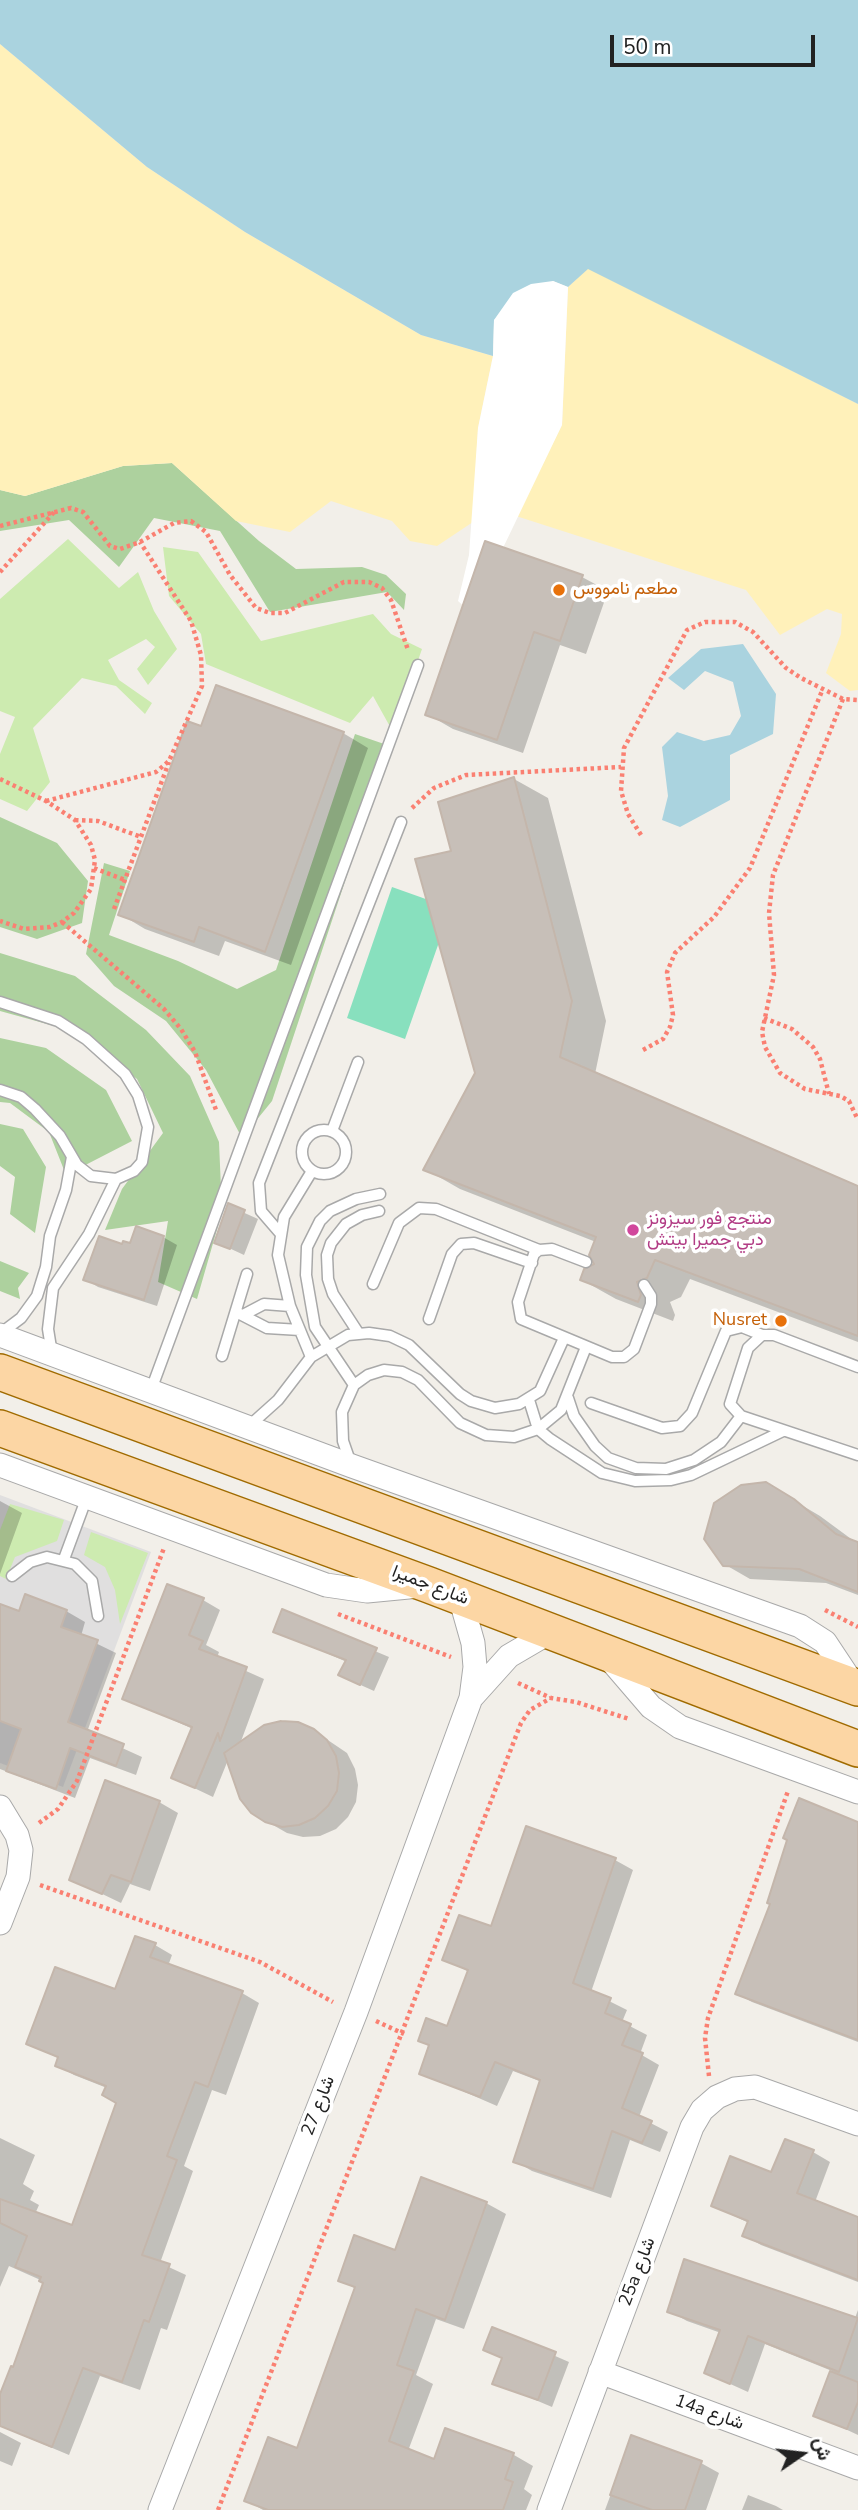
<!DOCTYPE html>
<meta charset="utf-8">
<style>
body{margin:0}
#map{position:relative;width:858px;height:2510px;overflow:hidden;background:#f2efe9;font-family:"Nunito Sans",Vazirmatn,sans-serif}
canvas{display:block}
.north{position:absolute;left:767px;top:2419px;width:70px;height:70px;-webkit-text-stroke:5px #fff;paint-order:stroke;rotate:76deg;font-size:19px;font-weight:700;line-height:28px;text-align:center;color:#222}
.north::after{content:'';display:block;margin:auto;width:24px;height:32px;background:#222;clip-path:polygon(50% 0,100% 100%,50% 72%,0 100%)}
.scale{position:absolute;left:610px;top:35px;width:205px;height:32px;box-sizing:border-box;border:4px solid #222;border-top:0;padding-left:9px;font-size:21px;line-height:24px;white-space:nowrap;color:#222;-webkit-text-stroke:5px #fff;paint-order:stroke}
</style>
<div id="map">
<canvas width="858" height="2510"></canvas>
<div class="north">ش</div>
<div class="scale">50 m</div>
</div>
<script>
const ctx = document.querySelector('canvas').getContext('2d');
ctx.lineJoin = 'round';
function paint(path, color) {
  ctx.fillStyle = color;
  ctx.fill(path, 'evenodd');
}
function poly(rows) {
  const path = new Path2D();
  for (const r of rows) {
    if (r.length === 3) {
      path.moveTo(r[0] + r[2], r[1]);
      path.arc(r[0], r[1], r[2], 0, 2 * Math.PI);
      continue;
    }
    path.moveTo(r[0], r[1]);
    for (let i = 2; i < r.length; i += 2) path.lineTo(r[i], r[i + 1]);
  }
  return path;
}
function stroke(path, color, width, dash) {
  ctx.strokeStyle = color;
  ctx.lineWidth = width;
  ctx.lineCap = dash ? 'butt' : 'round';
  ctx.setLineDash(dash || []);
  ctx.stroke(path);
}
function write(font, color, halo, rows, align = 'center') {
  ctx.font = font + ' "Nunito Sans",Vazirmatn,sans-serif';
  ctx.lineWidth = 7;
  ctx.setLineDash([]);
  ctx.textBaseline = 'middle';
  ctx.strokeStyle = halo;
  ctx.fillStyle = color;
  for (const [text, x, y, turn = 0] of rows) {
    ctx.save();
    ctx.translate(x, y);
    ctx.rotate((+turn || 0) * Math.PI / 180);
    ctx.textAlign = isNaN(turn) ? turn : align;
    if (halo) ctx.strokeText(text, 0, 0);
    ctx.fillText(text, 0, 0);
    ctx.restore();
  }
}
paint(poly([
 [0,1495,151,1552,63,1787,0,1763]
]), '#e0dfdf');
paint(poly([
 [68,539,119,588,138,572,154,611,177,649,148,685,137,669,155,647,146,639,108,660,119,680,152,703,145,714,116,686,82,678,33,728,50,782,27,811,0,799,0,754,15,717,0,711,0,599],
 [163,547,198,552,261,641,373,614,391,634,422,649,393,732,373,696,350,723,206,664,201,634,169,596],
 [10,1504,64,1520,57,1541,15,1557,6,1579,0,1576,0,1530],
 [91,1532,148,1553,120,1624,115,1590,105,1567,84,1555]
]), '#cdebb0');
paint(poly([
 [172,463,259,541,296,569,362,567,386,575,406,594,404,610,387,592,270,612,220,531,154,518,119,567,69,520,0,531,0,490,25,496,123,466],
 [355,734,390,746,272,1101,242,1138,206,1070,166,1021,114,986,86,954,104,863,130,871,109,935,178,961,237,989,276,970],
 [0,817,57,843,88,881,82,923,37,939,0,927],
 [0,953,75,976,146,1030,190,1076,219,1142,222,1212,197,1299,158,1282,168,1221,105,1230,122,1189,163,1133,137,1079,76,1032,0,1011],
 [0,1038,46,1048,106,1090,132,1141,66,1175,49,1132,10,1103,0,1102],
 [0,1124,23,1129,46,1167,35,1233,10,1214,15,1177,0,1166],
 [0,1261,29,1273,18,1288,20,1299,0,1291]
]), '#add19e');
paint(poly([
 [0,44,147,167,245,232,421,335,493,356,478,428,473,522,437,546,410,541,392,521,331,501,290,532,236,521,172,463,123,466,25,496,0,490],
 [588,268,858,404,858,690,850,691,826,673,841,634,842,614,827,609,780,635,746,590,516,516,562,425,568,287]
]), '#fff1ba');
paint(poly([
 [392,887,451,908,405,1039,347,1018]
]), '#88e0be');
paint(poly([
 [0,0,858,0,858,404,588,269,568,287,553,281,494,320,493,356,421,335,245,232,147,167,0,44],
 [743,644,776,694,773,734,730,755,730,800,680,827,662,820,668,796,662,747,677,732,704,741,730,735,741,716,733,682,705,671,684,690,668,678,701,649]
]), '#aad3df');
paint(poly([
 [553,281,568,287,562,425,478,600,467,609,458,601,469,555,478,428,493,356,494,320,513,293,531,284]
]), '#fff');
paint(poly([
 [582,577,608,591,586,654,560,645,523,753,453,729,427,714],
 [202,729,343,733,368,748,291,965,225,941,219,956,145,929,120,914],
 [514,779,548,798,606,1021,595,1074,858,1188,858,1342,690,1279,681,1297,670,1302,675,1315,673,1321,616,1299,582,1280,596,1265,596,1242,460,1189,425,1169,477,1073,453,853],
 [229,1206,258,1219,244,1255,216,1242],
 [163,1237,177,1245,157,1306,98,1287,85,1279,123,1247],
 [766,1484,820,1516,858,1544,858,1595,826,1583,750,1579,724,1564],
 [0,1501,22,1513,0,1574],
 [203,1600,220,1610,206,1645,219,1652,217,1658,264,1679,240,1744,313,1730,347,1753,355,1769,358,1785,356,1802,348,1817,336,1829,320,1836,303,1837,287,1833,266,1821,228,1760,213,1797,173,1778,193,1729,124,1698],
 [0,1606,20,1613,66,1611,85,1622,81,1636,116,1653,87,1732,142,1757,136,1775,90,1758,75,1798,0,1769],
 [282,1612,389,1657,374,1691,354,1682,347,1662,275,1631],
 [159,1802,178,1813,150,1891,130,1884,121,1903,71,1879],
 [858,1823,858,2042,752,2002,737,1994],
 [615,1860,633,1870,591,1992,627,2010,622,2022,647,2035,640,2054,659,2065,639,2117,668,2132,660,2152,630,2140,611,2198,532,2171,515,2161,542,2082,513,2071,497,2106,421,2073,430,2047,420,2040,448,2028,469,1972,444,1959,492,1928],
 [155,1945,172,1955,168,1966,242,1993,259,2003,226,2095,212,2090,184,2166,193,2171,160,2263,186,2275,167,2330,161,2328,140,2390,100,2376,69,2455,0,2426,0,2399,15,2369,45,2282,9,2266,0,2287,0,2138,35,2155,23,2184,34,2191,30,2200,39,2205,35,2214,73,2228,118,2103,107,2088,74,2075,57,2065,60,2059,28,2043,116,1992],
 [813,2152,830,2162,815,2202,858,2219,858,2282,761,2245,744,2235,749,2223,713,2206],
 [486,2203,506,2214,464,2329,436,2319,416,2375,433,2384,408,2451,435,2461,447,2430,514,2455,533,2466,524,2489,532,2495,526,2510,263,2510,246,2500,299,2450,356,2289,340,2280],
 [858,2310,858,2435,815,2415,832,2371,765,2344,748,2392,706,2373,721,2333,687,2321,669,2311,855,2318],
 [493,2329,569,2362,552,2407,495,2383,503,2359,485,2350],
 [0,2432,21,2443,12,2466,0,2461],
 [632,2437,701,2463,719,2473,706,2510,605,2510],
 [748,2495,776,2506,783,2510,742,2510]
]), '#0003');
const building = poly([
 [485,541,583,575,560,641,534,632,497,740,425,715,485,541],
 [216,685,344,732,265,952,199,927,194,942,118,915,187,721,201,726,216,685],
 [514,777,572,1001,560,1057,858,1186,858,1336,655,1260,647,1278,637,1282,641,1295,638,1302,580,1280,584,1269,594,1264,589,1255,596,1237,423,1170,475,1073,415,859,451,851,438,802,514,777],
 [228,1203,245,1210,230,1249,214,1243,228,1203],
 [136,1226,164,1236,144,1300,83,1280,99,1236,122,1244,123,1241,130,1243,136,1226],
 [766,1482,794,1499,836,1534,858,1542,858,1592,799,1569,723,1566,704,1539,714,1503,741,1485,766,1482],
 [167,1584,204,1598,189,1635,203,1641,199,1649,247,1667,220,1741,218,1733,195,1788,171,1778,192,1727,122,1699,167,1584],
 [25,1594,67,1610,61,1627,98,1640,68,1722,124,1744,116,1766,70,1748,56,1789,6,1771,21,1729,0,1721,0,1604,19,1611,25,1594],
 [282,1609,377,1648,360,1685,338,1675,346,1660,273,1632,282,1609],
 [281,1721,298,1722,314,1729,327,1740,336,1756,339,1773,337,1791,328,1806,315,1818,299,1825,282,1827,265,1822,251,1813,240,1799,224,1753,264,1725,281,1721],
 [105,1780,160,1801,131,1882,111,1875,102,1894,69,1880,105,1780],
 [799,1798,858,1822,858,2040,735,1994,770,1904,767,1903,787,1840,783,1838,799,1798],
 [526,1826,616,1858,573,1983,611,1998,605,2013,631,2024,622,2045,643,2053,622,2108,652,2121,642,2143,612,2131,593,2189,513,2162,540,2080,495,2062,480,2097,419,2074,429,2045,418,2041,426,2018,447,2026,468,1970,442,1960,459,1915,491,1926,526,1826],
 [135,1936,156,1943,150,1957,243,1991,208,2087,195,2082,167,2156,177,2160,142,2255,170,2264,149,2322,144,2320,122,2382,83,2368,52,2447,0,2426,0,2394,11,2366,13,2367,43,2283,39,2281,41,2277,15,2267,27,2236,0,2223,0,2199,72,2225,116,2103,102,2095,106,2086,55,2066,58,2057,26,2044,55,1967,115,1989,135,1936],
 [785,2139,814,2150,797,2193,858,2217,858,2280,742,2236,748,2221,711,2206,730,2156,771,2172,785,2139],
 [421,2177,487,2202,445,2320,416,2309,397,2365,414,2371,389,2441,434,2459,445,2428,514,2453,505,2479,513,2482,503,2510,268,2510,244,2501,268,2437,297,2448,355,2287,338,2281,354,2235,395,2250,421,2177],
 [684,2259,858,2318,839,2372,748,2336,730,2384,704,2373,720,2330,667,2312,684,2259],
 [492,2327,556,2352,538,2400,492,2384,502,2358,483,2350,492,2327],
 [830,2371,858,2382,858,2402,847,2429,813,2416,830,2371],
 [631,2435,702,2461,685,2510,652,2510,610,2495,631,2435]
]);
paint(building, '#c7bfb8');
stroke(building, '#c4b6ab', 2);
const lane = poly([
 [0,1002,58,1021,86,1039,125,1074,138,1095,148,1127,142,1162,134,1171,116,1179,91,1176,77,1165,60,1136,35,1109,21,1097,0,1090],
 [324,1152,22],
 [332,1131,358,1062],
 [280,1233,261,1211,259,1183,401,822],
 [586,1262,552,1249,539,1250,534,1254,518,1302,521,1319,612,1357,624,1357,634,1349,651,1304,651,1296,644,1285],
 [373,1284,399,1223,419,1208,436,1209,539,1250],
 [236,1312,267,1328,300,1330],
 [245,1314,264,1304,290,1306],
 [429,1319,452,1254,461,1244,474,1243,532,1263],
 [1,1333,21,1318,37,1296,46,1267,50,1236,66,1190,72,1157],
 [359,1334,333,1294,328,1279,327,1255,331,1243,346,1224,362,1215,379,1211],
 [52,1354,48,1329,53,1288,89,1234,116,1179],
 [222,1356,247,1274],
 [311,1357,290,1306,278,1255,284,1217,312,1171],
 [858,1367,774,1335,762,1335,748,1348,730,1404,741,1416,858,1455],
 [354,1385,315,1327,306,1275,307,1247,320,1221,330,1211,356,1199,380,1194],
 [151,1390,418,665],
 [568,1398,574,1416,595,1446,608,1458,636,1468,666,1469,694,1460,721,1442,741,1416],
 [529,1400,538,1429,550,1439,602,1473,635,1481,671,1480,691,1475,783,1431],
 [591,1403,662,1428,680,1426,692,1413,726,1331,742,1327,762,1335],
 [249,1426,278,1400,311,1357,348,1335,369,1333,390,1336,409,1345,460,1394,471,1401,495,1408,519,1404,540,1391,564,1338],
 [351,1464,343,1441,342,1412,354,1385,368,1375,384,1370,402,1372,418,1380,460,1423,486,1435,514,1437,538,1429,561,1410,586,1347],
 [64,1559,87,1497],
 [12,1576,30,1562,47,1557,75,1564,92,1581,98,1616]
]);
const street = poly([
 [0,1335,352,1466,800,1626,825,1642,855,1687],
 [0,1465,326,1585,367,1591,419,1586],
 [608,1657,651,1707,680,1727,858,1792],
 [473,1696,509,1656,550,1632],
 [0,1807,17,1835,21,1850,18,1877,0,1923],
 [600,2372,858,2468],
 [160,2510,356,2012,471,1698,475,1667,473,1643,460,1597],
 [549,2510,692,2127,702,2110,717,2097,735,2089,755,2087,858,2124]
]);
const primary = poly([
 [0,1372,858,1688],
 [0,1428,429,1585,858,1749]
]);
stroke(lane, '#a9a9a9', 13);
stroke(street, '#a9a9a9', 25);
stroke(primary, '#a06b00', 38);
stroke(poly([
 [0,526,71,508,83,512,110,546,120,549,140,542,174,523,191,521,206,532,230,575,256,608,270,613,285,613,344,582,369,582,382,588,391,600,408,650],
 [0,572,56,510],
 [843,699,773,875,769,913,774,975,762,1032,765,1047,780,1073,805,1089,840,1096,849,1101,858,1120],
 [0,779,46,801,75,820,91,845,95,860,91,889,74,913,62,922,50,927,24,929,0,921],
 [46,801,156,772,169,761,202,686,201,655,191,621,140,542],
 [412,808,434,788,466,775,621,767],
 [75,820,98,821,141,837],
 [641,835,628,814,621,791,624,748,687,630,705,622,735,622,753,632,786,668,801,678,843,699,858,700],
 [94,868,125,880],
 [114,909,169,762],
 [62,922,164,1009,181,1029,195,1052,216,1110],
 [764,1018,792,1029,813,1047,820,1059,829,1094],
 [643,1050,663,1039,670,1027,673,1015,667,972,675,953,714,917,750,868,822,691],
 [825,1610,858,1627],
 [338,1614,451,1657],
 [518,1683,551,1698,576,1702,629,1719],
 [39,1823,58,1809,77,1781,164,1548],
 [40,1885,260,1962,333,2002],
 [376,2021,404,2034],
 [709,2076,705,2038,708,2018,788,1791],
 [218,2510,521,1723,530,1710,551,1698]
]), '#fa8072', 4.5, [3.5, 3.5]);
stroke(lane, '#fff', 10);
stroke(street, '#fff', 23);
stroke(primary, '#fcd6a4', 35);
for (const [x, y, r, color] of [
 [559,590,7,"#e8710a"],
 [633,1230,7,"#d1479c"],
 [781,1321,7,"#e8710a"]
]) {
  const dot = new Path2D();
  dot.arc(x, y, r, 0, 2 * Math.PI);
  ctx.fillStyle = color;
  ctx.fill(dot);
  stroke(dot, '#fff', 2.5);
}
write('18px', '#c56008', '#fff', [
 ["مطعم نامووس",573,590],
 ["Nusret",767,1321,"right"]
], 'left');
write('18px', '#b23c85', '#fff', [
 ["منتجع فور سيزونز",647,1220],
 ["دبي جميرا بيتش",647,1241]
], 'left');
write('18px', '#222', '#fff', [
 ["شارع جميرا",430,1586,21],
 ["شارع 27",319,2106,-69],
 ["25a شارع",638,2272,-69],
 ["14a شارع",709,2413,20]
]);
</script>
